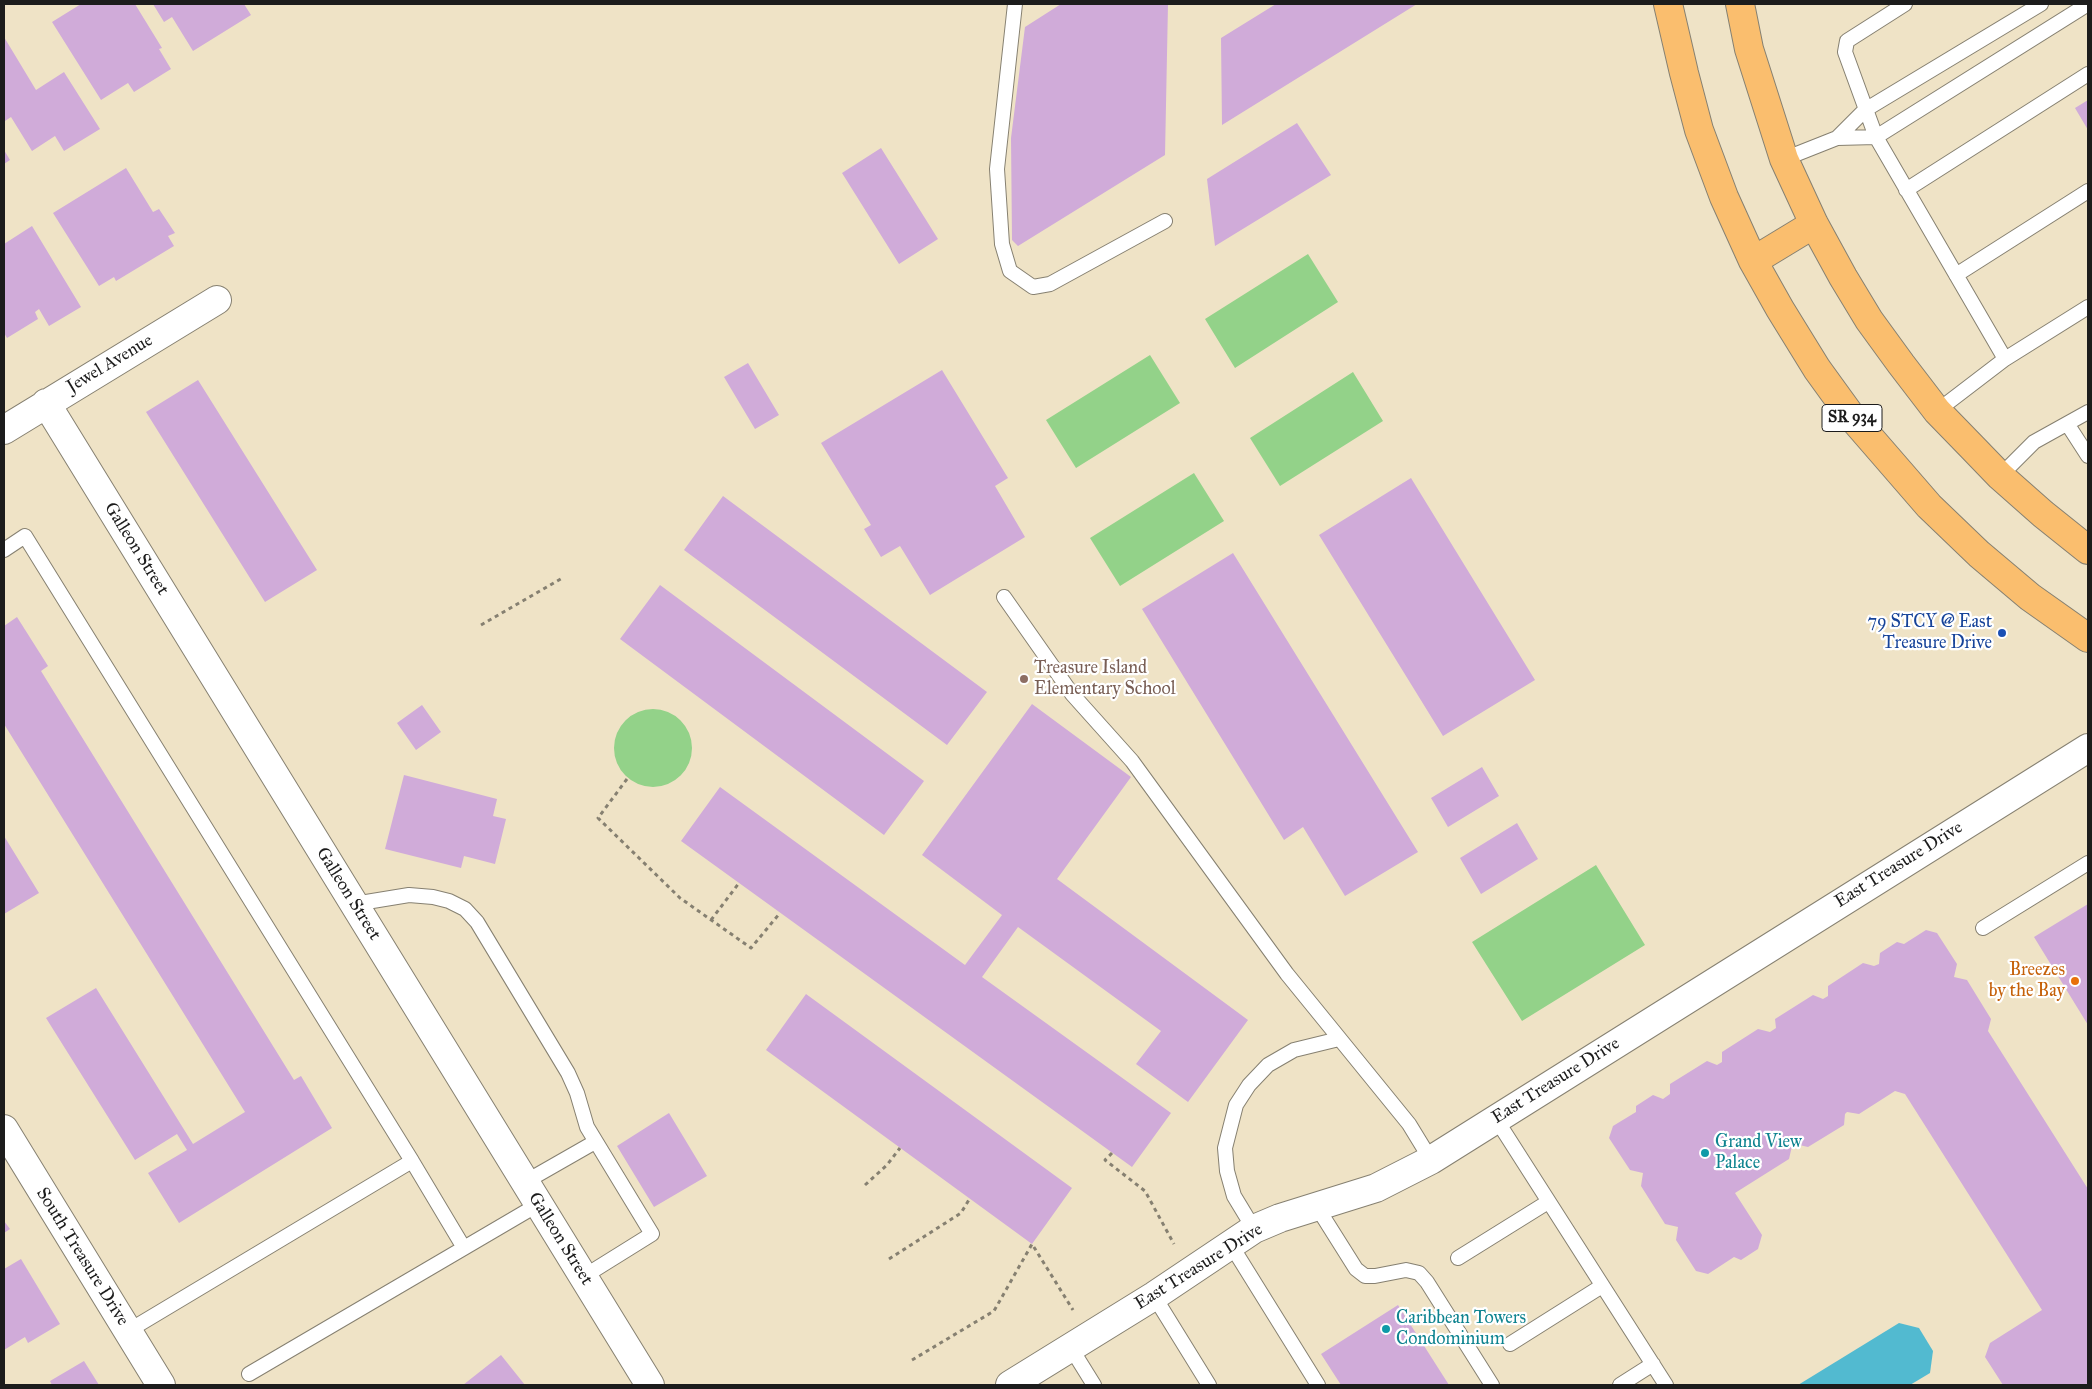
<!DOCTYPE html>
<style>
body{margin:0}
#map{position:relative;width:2092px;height:1389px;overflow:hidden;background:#efe3c6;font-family:"IM FELL Great Primer",serif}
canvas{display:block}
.frame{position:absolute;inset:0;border:5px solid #1c1c1c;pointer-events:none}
</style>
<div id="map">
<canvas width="2092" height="1389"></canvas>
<div class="frame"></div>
</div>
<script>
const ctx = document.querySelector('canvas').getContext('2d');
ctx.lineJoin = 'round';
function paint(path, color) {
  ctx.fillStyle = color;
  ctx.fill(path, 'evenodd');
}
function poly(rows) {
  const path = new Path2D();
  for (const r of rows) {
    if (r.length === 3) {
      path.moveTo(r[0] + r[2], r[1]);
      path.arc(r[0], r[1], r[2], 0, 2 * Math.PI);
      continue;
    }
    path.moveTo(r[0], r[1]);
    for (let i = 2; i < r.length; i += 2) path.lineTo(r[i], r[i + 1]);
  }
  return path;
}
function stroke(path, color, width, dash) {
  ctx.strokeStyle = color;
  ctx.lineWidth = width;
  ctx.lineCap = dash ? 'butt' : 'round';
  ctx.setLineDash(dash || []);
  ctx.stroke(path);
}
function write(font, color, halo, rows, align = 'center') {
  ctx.font = font + ' "IM FELL Great Primer",serif';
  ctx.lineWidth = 4.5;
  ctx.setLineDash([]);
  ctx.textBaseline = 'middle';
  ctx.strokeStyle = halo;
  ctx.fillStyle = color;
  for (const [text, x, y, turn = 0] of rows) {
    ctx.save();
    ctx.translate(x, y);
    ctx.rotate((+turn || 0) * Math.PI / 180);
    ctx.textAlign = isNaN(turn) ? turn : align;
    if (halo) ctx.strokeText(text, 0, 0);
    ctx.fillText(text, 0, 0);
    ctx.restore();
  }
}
paint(poly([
 [1308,254,1338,302,1235,368,1205,319],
 [1150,355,1180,403,1076,468,1046,420],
 [1353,372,1383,421,1280,486,1250,438],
 [1194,473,1224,521,1120,586,1090,538],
 [653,748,39],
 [1596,865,1645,945,1522,1021,1472,942]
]), '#93d289');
paint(poly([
 [1899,1323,1919,1328,1933,1351,1930,1373,1910,1385,1798,1385]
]), '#52bad0');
paint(poly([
 [81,4,135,4,162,48,159,49,171,69,134,92,128,83,101,100,52,22],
 [153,4,244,4,251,15,193,51,172,17,164,22],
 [1061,4,1168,4,1165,155,1018,246,1012,240,1011,138,1025,27],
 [1276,4,1417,4,1222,125,1221,38],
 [4,37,36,90,64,72,100,129,64,151,55,136,32,151,11,117,5,121,4,120],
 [2088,100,2088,130,2075,108],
 [1297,123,1331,175,1215,246,1207,179],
 [881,148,938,239,899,264,842,173],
 [4,150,10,160,4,164],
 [126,168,153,212,159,209,175,233,168,236,174,246,116,281,114,277,99,286,53,213],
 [32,226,81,307,49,326,39,309,35,312,38,319,7,338,4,333,4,244],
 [748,363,779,415,755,429,724,377],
 [942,370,1008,478,995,486,1025,537,930,595,900,546,881,557,864,529,871,525,821,443],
 [198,380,317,570,265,602,146,412],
 [1411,478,1535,680,1443,736,1319,535],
 [723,496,987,692,947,745,684,550],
 [1233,553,1418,852,1345,896,1303,827,1284,840,1142,609],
 [660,585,924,781,884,835,620,639],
 [17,617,48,666,41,671,294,1080,301,1076,332,1128,179,1223,148,1173,187,1150,177,1134,135,1160,46,1018,96,988,193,1144,245,1112,4,724,4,626],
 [1032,704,1131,777,1057,879,1248,1020,1188,1102,1136,1064,1161,1031,1018,927,982,977,1171,1113,1132,1167,681,841,720,787,965,965,1002,915,922,855],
 [422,705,441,732,416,750,397,723],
 [1482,767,1499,796,1448,827,1431,798],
 [404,775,497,799,493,816,506,819,495,864,464,856,461,868,385,849],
 [1517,823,1538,859,1481,894,1460,858],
 [4,836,39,893,4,914],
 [2088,904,2088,1025,2034,937],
 [1926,930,1937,933,1957,964,1954,977,1967,980,1991,1019,1988,1031,2088,1189,2088,1383,2085,1385,2003,1385,1985,1357,1990,1343,2042,1310,1905,1094,1895,1091,1859,1114,1847,1112,1845,1114,1844,1125,1808,1147,1795,1144,1792,1146,1789,1159,1735,1193,1762,1235,1758,1249,1741,1260,1734,1257,1708,1274,1696,1271,1676,1240,1678,1227,1665,1224,1641,1186,1643,1173,1630,1170,1609,1138,1613,1126,1636,1112,1636,1106,1653,1095,1663,1099,1670,1094,1670,1084,1707,1061,1717,1065,1722,1062,1722,1052,1758,1029,1770,1032,1776,1028,1775,1019,1813,995,1823,999,1828,996,1828,986,1863,963,1874,966,1879,964,1880,953,1897,942,1904,944],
 [806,994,1072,1188,1032,1244,766,1050],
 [669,1113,707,1176,654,1207,617,1146],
 [4,1221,10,1229,4,1233],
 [21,1259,60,1324,28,1343,25,1337,4,1350,4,1269],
 [1398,1305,1449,1385,1341,1385,1321,1354],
 [501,1355,525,1385,463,1385],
 [84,1361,99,1385,52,1385,50,1381]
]), '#d0abd9');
const service = poly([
 [1015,4,997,169,1002,244,1010,271,1033,287,1050,284,1165,221],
 [1905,4,1847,41,1845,52,1876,137,2005,359,1937,411],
 [1837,138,1865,110,2041,4],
 [1784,159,1837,138,1876,137,2088,4],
 [1906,190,2088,74],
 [1956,275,2088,191],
 [2005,359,2088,307],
 [2068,425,2088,456],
 [2000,476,2034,442,2088,412],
 [4,550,25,536,412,1161,128,1331],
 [1004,597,1072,694,1132,761,1287,974,1409,1124,1431,1160],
 [354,904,409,895,433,897,449,901,465,909,477,922,568,1073,577,1093,587,1127,652,1234,583,1277],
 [1983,928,2088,863],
 [1496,1119,1666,1385],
 [412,1161,464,1248],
 [525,1182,595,1142],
 [1317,1207,1356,1269,1365,1276,1375,1276,1406,1270,1419,1273,1427,1282,1492,1385],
 [1254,1229,1234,1196,1227,1171,1225,1148,1236,1105,1249,1085,1268,1065,1294,1050,1339,1039],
 [1231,1245,1318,1385],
 [1458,1258,1548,1202],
 [1154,1296,1209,1385],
 [1510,1344,1602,1286],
 [1071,1348,1094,1385],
 [249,1374,539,1204],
 [1620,1385,1653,1364]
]);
const minor = poly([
 [46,403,650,1385],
 [4,430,217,300],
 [4,1129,161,1385],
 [1010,1385,1154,1296,1254,1229,1280,1218,1376,1188,1431,1160,2088,748]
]);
const primary = poly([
 [1668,4,1684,73,1699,130,1724,197,1753,261,1780,309,1817,369,1851,416,1929,506,1979,554,2030,597,2088,638],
 [1740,4,1749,49,1784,159,1814,224,1843,277,1869,320,1901,364,1937,411,1972,447,2000,476,2043,514,2088,550],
 [1753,261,1814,224]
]);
stroke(service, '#868071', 16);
stroke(minor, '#868071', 30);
stroke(primary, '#868071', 30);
stroke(poly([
 [481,625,564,577],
 [627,779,598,818,680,898,751,948,780,913],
 [711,920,739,883],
 [1112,1153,1105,1160,1145,1191,1174,1244],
 [865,1185,887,1165,900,1148],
 [889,1259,961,1213,970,1198],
 [912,1360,994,1311,1032,1244,1073,1310]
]), '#868071', 3, [4, 4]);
stroke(service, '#fff', 14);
stroke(minor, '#fff', 28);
stroke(primary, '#fabe6e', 28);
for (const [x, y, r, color] of [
 [2002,633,5,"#1a4fb4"],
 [1024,679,5,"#8d6e63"],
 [2075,981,5,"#e8710a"],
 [1705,1153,5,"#0f9aa8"],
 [1386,1329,5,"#0f9aa8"]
]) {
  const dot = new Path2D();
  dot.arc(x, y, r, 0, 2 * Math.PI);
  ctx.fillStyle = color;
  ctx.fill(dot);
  stroke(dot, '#fff', 2);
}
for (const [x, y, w] of [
 [1852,418,60]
]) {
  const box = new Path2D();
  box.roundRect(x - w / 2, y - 13.5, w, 27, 4);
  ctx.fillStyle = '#fff';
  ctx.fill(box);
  stroke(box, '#1c1c1c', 1);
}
write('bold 16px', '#1c1c1c', null, [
 ["SR 934",1852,418]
]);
write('18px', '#1c1c1c', '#fff', [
 ["Jewel Avenue",110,364,-31],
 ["Galleon Street",136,549,58],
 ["East Treasure Drive",1899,865,-32],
 ["Galleon Street",348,894,58],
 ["East Treasure Drive",1556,1081,-32],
 ["Galleon Street",560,1239,58],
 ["South Treasure Drive",82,1257,58],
 ["East Treasure Drive",1199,1267,-32]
]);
write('18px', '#164399', '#fff', [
 ["79 STCY @ East",1992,623],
 ["Treasure Drive",1992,644]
], 'right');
write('18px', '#785e54', '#fff', [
 ["Treasure Island",1034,669],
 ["Elementary School",1034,690]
], 'left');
write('18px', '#c56008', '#fff', [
 ["Breezes",2065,971],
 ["by the Bay",2065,992]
], 'right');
write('18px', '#0d838f', '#fff', [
 ["Grand View",1715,1143],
 ["Palace",1715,1164],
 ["Caribbean Towers",1396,1319],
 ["Condominium",1396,1340]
], 'left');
</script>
